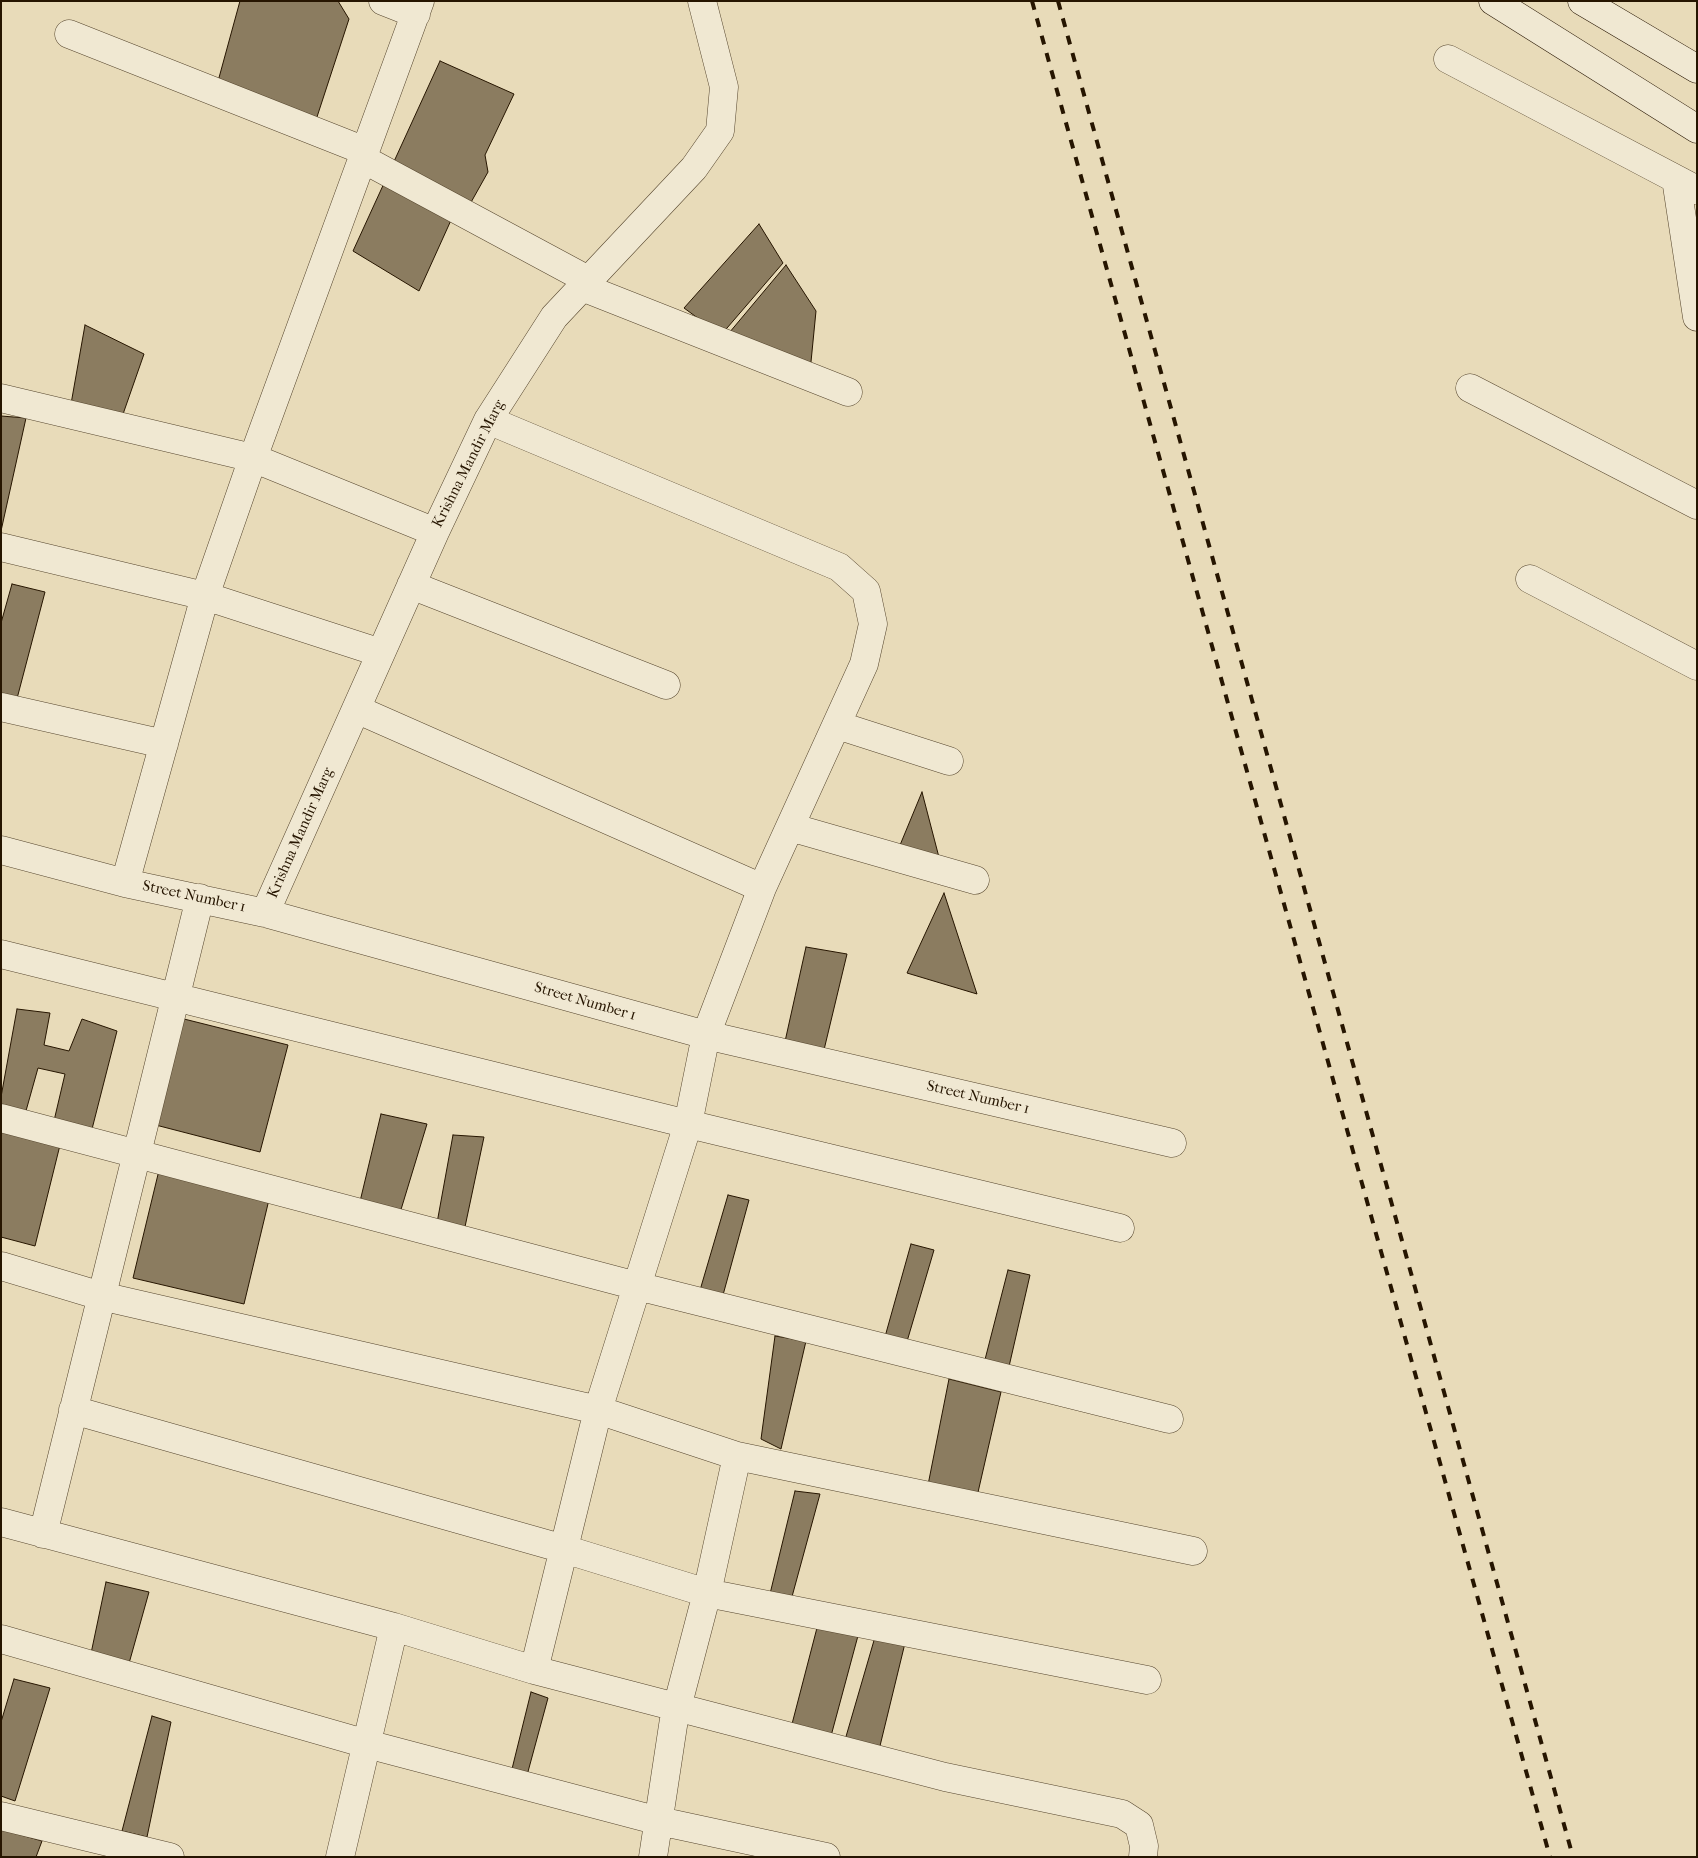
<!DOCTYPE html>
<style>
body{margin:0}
#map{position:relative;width:1698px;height:1858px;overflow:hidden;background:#e8dbb9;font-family:"IM FELL French Canon",serif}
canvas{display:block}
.frame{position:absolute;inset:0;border:2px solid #261500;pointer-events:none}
</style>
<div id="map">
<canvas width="1698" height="1858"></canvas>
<div class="frame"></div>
</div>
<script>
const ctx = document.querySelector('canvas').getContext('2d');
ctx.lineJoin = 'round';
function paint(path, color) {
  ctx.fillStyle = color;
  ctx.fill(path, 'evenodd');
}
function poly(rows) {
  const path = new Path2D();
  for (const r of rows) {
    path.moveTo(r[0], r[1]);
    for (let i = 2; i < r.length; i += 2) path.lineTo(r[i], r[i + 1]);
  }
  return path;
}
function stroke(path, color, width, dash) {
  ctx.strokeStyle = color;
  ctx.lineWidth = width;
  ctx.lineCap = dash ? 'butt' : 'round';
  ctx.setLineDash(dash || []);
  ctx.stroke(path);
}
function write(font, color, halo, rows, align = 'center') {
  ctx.font = font + ' "IM FELL French Canon",serif';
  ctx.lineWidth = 5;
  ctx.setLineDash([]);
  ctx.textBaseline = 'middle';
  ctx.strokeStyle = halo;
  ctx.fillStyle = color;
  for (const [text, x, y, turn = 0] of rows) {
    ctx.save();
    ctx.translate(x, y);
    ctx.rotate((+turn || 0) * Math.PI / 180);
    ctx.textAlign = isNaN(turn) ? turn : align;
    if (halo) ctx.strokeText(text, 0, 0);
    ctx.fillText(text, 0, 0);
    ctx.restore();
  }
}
const building = poly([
 [240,1,338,1,349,19,315,123,217,85,240,1],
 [440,61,514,94,485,155,488,172,465,213,452,218,419,291,353,251,440,61],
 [759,224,783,263,721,335,684,308,759,224],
 [786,265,816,311,810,372,724,339,786,265],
 [85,325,144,354,122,417,71,404,85,325],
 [1,416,26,418,1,531,1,416],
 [12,584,45,592,14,710,1,706,1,623,12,584],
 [922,792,941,865,898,850,922,792],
 [944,893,977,994,907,973,944,893],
 [806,947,847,954,823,1054,784,1046,806,947],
 [17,1009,50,1013,44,1045,69,1051,82,1019,117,1031,91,1133,53,1125,65,1074,38,1068,24,1118,1,1110,1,1097,17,1009],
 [176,1017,288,1045,260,1152,148,1123,176,1017],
 [381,1114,427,1124,396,1226,357,1214,381,1114],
 [1,1122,62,1137,35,1246,1,1237,1,1122],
 [453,1135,484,1137,462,1241,435,1234,453,1135],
 [161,1162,272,1187,244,1304,133,1278,161,1162],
 [728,1195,749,1200,720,1306,698,1297,728,1195],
 [911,1244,934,1250,903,1355,881,1351,911,1244],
 [1008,1270,1030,1275,1005,1384,980,1379,1008,1270],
 [775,1336,806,1341,781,1449,761,1439,775,1336],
 [949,1379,1001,1392,976,1501,927,1490,949,1379],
 [795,1491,820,1494,790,1604,769,1598,795,1491],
 [106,1582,149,1592,128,1667,89,1663,106,1582],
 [818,1624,859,1632,831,1736,792,1724,818,1624],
 [875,1637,906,1639,879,1750,845,1740,875,1637],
 [14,1679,50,1688,15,1801,1,1796,1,1722,14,1679],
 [531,1692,548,1698,526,1779,511,1773,531,1692],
 [152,1716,171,1722,147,1837,122,1831,152,1716],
 [1,1829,42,1841,36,1857,1,1857,1,1829]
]);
paint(building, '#8b7c60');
stroke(building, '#261500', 1);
const minor = poly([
 [383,1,416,14],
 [420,1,253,458,435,532],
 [69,34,365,151],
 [1448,59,1697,190],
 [363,159,588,280],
 [1676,179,1697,317],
 [582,287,848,392],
 [1470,388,1697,505],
 [1,398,253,458,205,596,125,883],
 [488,420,839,567,866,591,873,624,864,664,762,888,706,1035,688,1124,598,1410,534,1670],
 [1,547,205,596,381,653],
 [1530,579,1697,666],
 [411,585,666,685],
 [1,707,164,744],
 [356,709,762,888],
 [837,725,949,761],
 [790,827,975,880],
 [1,850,125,883,265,913,706,1035,1172,1143],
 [265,913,435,532,488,420,554,317,694,168,720,131,724,87,702,1],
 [1,954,688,1124,1120,1228],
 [1,1118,637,1286,1169,1419],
 [1,1266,101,1296,598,1410,737,1456,1193,1551],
 [73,1410,564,1549,707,1593,1147,1680],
 [1,1522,394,1627,534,1670,945,1777,1122,1814,1139,1825,1144,1846,1143,1857],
 [43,1534,200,898],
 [1,1639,367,1744,659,1821,826,1857],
 [1,1816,170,1857],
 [340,1857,394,1627],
 [653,1857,674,1719,707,1593,737,1456]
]);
const secondary = poly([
 [1493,1,1697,129],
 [1582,1,1697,69]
]);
stroke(minor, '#56462e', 29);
stroke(secondary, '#261500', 29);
stroke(minor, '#f0e8d2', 28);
stroke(secondary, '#f0e8d2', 28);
stroke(poly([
 [1032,1,1550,1857],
 [1058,1,1573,1857]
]), '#261500', 4, [9, 9]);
write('15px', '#261500', '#f0e8d2', [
 ["Krishna Mandir Marg",469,464,-63],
 ["Krishna Mandir Marg",301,833,-66],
 ["Street Number 1",194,897,12],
 ["Street Number 1",585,1002,16],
 ["Street Number 1",978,1098,13]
]);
</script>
